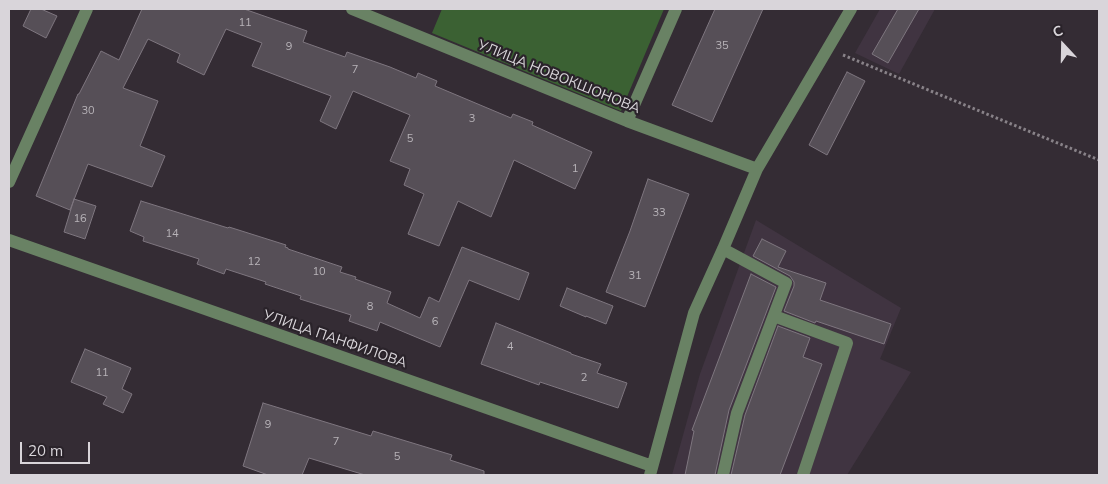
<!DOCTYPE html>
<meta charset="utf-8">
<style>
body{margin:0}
#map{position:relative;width:1108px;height:484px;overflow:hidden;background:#342c34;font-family:Mulish,sans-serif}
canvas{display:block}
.frame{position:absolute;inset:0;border:10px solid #d9d5da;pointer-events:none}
.north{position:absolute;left:1038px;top:20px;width:50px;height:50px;-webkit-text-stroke:4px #2a232a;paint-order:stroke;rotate:339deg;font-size:14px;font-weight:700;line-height:20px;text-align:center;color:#d9d5da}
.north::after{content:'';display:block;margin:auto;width:18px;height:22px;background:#d9d5da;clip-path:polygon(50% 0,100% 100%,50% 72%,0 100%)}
.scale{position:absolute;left:20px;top:442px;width:70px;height:22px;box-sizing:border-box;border:2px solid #d9d5da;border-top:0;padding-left:6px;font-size:15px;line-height:18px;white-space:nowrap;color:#d9d5da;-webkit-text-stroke:4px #2a232a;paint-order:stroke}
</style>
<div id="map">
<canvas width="1108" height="484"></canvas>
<div class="frame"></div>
<div class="north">С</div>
<div class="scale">20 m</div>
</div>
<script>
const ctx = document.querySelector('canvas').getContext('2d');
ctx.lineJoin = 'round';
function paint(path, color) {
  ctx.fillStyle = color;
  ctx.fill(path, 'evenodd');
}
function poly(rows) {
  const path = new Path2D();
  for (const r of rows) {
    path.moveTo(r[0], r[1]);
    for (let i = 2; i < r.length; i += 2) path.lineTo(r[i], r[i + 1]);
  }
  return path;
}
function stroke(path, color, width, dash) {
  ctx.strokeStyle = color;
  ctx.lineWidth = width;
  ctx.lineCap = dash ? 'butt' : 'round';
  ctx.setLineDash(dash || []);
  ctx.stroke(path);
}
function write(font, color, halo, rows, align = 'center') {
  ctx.font = font + ' Mulish,sans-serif';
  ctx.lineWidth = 4.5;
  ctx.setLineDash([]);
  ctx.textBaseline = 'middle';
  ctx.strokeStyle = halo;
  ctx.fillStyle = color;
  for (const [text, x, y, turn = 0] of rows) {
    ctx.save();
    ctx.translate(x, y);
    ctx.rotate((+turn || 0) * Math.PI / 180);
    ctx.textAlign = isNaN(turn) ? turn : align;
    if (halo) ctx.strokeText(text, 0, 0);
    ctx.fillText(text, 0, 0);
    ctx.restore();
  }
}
paint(poly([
 [880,9,935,9,899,74,855,53],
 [756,220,901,308,880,359,911,372,847,475,672,475,700,374]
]), '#403441');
paint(poly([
 [442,9,664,9,621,111,432,33]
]), '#3b6133');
const building = poly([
 [31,9,41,9,57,16,46,38,23,26,31,9],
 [142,9,244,9,307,31,303,42,345,57,347,52,390,67,416,78,418,73,437,81,435,86,511,118,513,114,533,122,532,125,592,152,575,189,514,160,491,217,458,201,439,246,408,234,424,194,404,185,410,169,390,161,410,115,353,91,336,129,320,121,331,96,252,66,262,43,226,29,204,75,177,62,180,54,148,39,123,88,158,101,140,146,165,156,152,187,88,164,70,210,36,196,78,94,79,94,101,51,119,60,142,9],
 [715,9,763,9,712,122,672,105,715,9],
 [898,9,919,9,888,63,872,54,898,9],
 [847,72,865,81,827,155,809,145,847,72],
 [648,179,689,194,645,307,606,292,630,231,648,179],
 [74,199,96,206,85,239,64,232,74,199],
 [141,201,228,228,229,227,286,245,285,247,288,248,288,249,342,267,340,272,356,277,355,279,391,292,387,303,420,318,429,297,439,302,462,247,529,273,519,300,469,280,440,347,380,322,377,331,349,321,351,315,300,299,301,296,265,284,266,282,226,269,224,274,197,264,199,259,143,241,144,237,130,231,141,201],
 [762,239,786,251,778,267,826,283,820,300,891,324,884,344,816,321,815,323,784,311,794,286,794,282,790,276,753,256,762,239],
 [751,274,776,287,729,410,715,475,685,475,694,431,692,430,751,274],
 [567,288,613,306,606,324,586,316,586,317,560,306,567,288],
 [496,323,571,353,571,354,601,364,597,373,627,383,618,408,540,382,539,385,481,364,496,323],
 [778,326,810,338,803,357,822,364,780,475,731,475,745,415,778,326],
 [85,349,131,368,122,389,132,394,123,413,103,404,107,397,71,382,85,349],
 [263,403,371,436,373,431,452,455,450,460,484,471,484,475,365,475,309,458,302,475,268,475,243,466,263,403]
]);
paint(building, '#564f57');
stroke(building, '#7e767f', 1);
stroke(poly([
 [843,55,1099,160]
]), '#888288', 3, [2.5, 2.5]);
stroke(poly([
 [352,9,627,121,757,169],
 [627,121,676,9],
 [9,182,87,9],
 [9,240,652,466],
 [774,316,847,343,803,475],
 [650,475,694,313,723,249,757,169,851,9],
 [723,475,737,413,786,283,723,249]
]), '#698264', 12);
write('11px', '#b8b4b9', null, [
 ["11",245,23],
 ["35",722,46],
 ["9",289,47],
 ["7",355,70],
 ["30",88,111],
 ["3",472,119],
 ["5",410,139],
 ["1",575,169],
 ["33",659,213],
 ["16",80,219],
 ["14",172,234],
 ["12",254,262],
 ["10",319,272],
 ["31",635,276],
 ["8",370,307],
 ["6",435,322],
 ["4",510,347],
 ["11",102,373],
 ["2",584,378],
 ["9",268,425],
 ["7",336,442],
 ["5",397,457]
]);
write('14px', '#d9d5da', '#2a232a', [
 ["УЛИЦА НОВОКШОНОВА",559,77,22],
 ["УЛИЦА ПАНФИЛОВА",335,339,19]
]);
</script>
